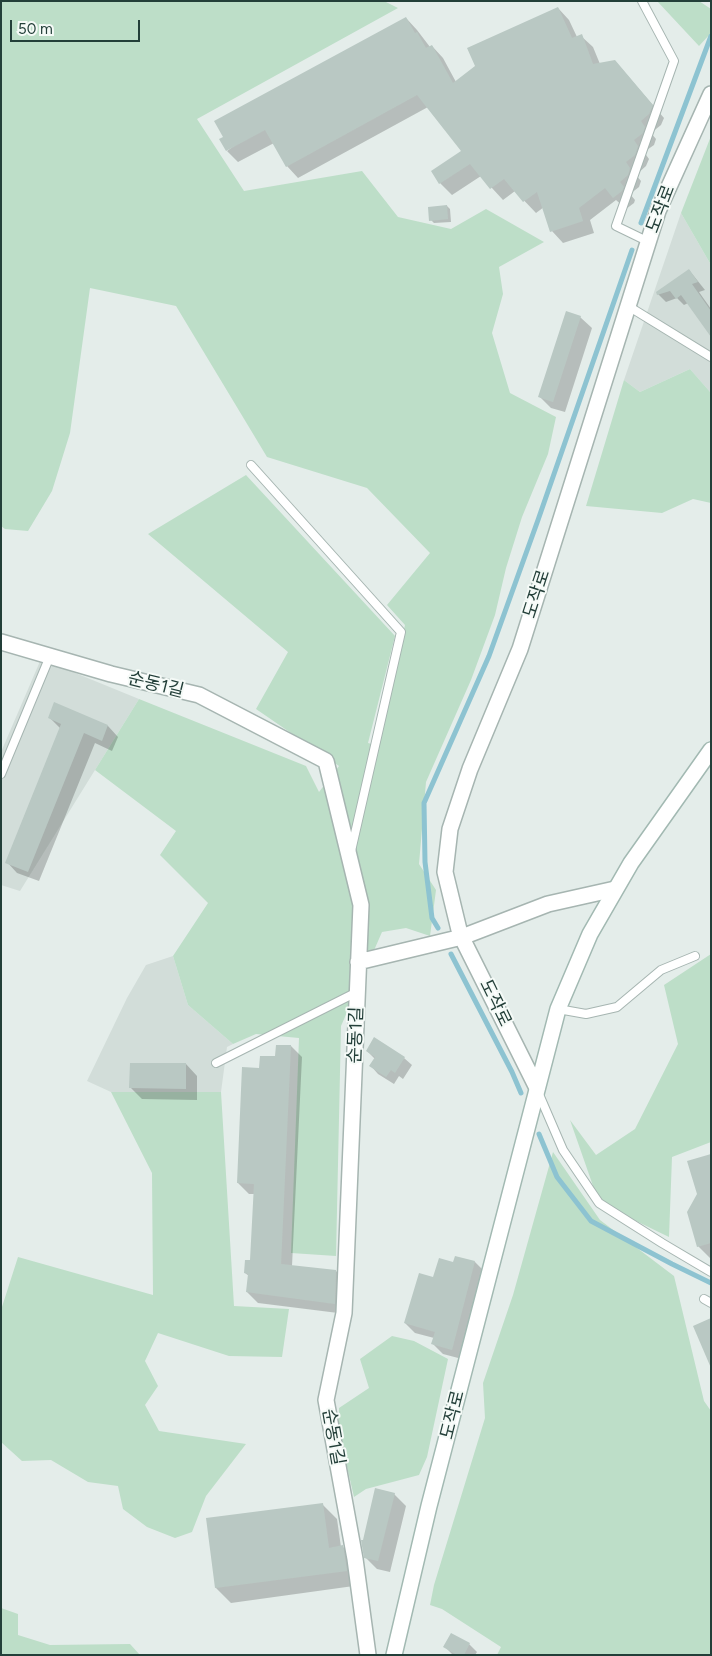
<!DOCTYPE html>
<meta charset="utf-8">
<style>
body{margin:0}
#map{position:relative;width:712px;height:1656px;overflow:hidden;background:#e4edea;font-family:Figtree,sans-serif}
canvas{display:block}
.frame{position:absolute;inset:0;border:2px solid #233f39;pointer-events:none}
.scale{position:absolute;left:10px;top:20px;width:130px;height:22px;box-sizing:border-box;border:2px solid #233f39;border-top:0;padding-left:6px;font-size:15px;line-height:18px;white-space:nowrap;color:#233f39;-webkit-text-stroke:4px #f5faf7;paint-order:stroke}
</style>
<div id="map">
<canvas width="712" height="1656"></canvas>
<div class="frame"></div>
<div class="scale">50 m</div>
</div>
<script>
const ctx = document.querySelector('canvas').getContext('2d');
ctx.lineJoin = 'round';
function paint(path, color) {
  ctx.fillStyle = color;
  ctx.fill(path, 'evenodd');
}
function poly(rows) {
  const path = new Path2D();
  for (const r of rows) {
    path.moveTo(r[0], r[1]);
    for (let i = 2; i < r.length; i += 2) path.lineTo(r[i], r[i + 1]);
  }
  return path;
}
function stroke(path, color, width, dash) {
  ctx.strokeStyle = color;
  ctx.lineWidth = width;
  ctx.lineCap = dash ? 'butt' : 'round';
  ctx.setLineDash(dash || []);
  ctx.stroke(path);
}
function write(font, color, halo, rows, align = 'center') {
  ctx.font = font + ' Figtree,"Noto Sans KR",sans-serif';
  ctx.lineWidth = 4;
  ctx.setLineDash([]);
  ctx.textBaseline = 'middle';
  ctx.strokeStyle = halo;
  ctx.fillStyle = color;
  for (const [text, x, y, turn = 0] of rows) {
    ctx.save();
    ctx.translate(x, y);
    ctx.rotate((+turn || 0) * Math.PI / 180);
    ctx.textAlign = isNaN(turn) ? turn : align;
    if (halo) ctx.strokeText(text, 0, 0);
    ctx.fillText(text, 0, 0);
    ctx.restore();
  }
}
paint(poly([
 [681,213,711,265,711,393,690,369,640,392,624,380],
 [41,659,139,699,20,891,1,885,1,752],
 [173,956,188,1005,233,1044,227,1047,221,1092,111,1092,87,1081,127,998,146,965]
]), '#d2ddd9');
paint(poly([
 [1,1,384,1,398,8,197,119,244,191,362,171,398,217,451,229,486,209,544,242,499,267,503,294,492,333,510,393,556,417,548,454,522,517,506,568,495,615,471,680,426,782,419,864,436,890,430,936,406,928,382,932,341,1026,336,1256,291,1253,299,1038,256,1034,233,1044,188,1005,173,956,208,903,160,855,176,831,95,770,139,699,306,766,319,792,339,766,256,709,288,652,148,534,246,475,395,636,368,743,379,746,405,625,387,605,430,553,367,488,267,457,176,306,90,288,70,433,52,491,28,531,5,529,1,526],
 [657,1,699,1,711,9,711,33,699,46],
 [711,136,711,265,681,213],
 [690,369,711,393,711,503,693,499,662,513,586,506,624,380,640,392],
 [711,954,711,1142,672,1157,669,1237,599,1203,570,1120,596,1155,635,1129,678,1044,664,985],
 [111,1092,221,1092,234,1306,289,1309,282,1357,229,1356,158,1333,145,1361,158,1386,145,1405,159,1431,246,1444,206,1496,192,1532,175,1538,147,1527,123,1509,118,1486,88,1482,51,1460,22,1461,1,1442,1,1310,18,1257,153,1295,152,1173],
 [553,1152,600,1220,674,1276,704,1401,711,1411,711,1655,497,1655,501,1647,442,1609,430,1605,434,1585,485,1418,483,1383,513,1295],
 [392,1336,414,1341,448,1359,427,1457,419,1475,366,1489,354,1497,339,1432,339,1408,369,1388,360,1359],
 [1,1608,18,1614,18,1635,50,1645,130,1644,140,1655,1,1655]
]), '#bddec8');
paint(poly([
 [558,8,569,20,577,37,581,36,593,47,600,64,615,61,664,118,661,125,651,133,656,139,654,145,644,152,649,159,646,166,636,175,641,181,639,187,630,194,635,200,634,203,626,209,616,200,590,220,594,233,563,243,552,231,544,207,536,213,515,191,503,200,481,176,452,195,440,183,433,171,462,151,428,107,298,178,287,166,274,143,238,162,227,151,406,18,417,30,430,47,432,46,443,58,456,82],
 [447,206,450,209,451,222,434,223,431,220],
 [689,270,705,290,699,292,711,309,711,334,688,303,684,305,677,298,666,302,658,294],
 [580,317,592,328,565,412,551,408,540,397],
 [55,704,108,726,118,737,112,751,95,743,39,881,17,873,7,862,61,729,49,717],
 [291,1046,302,1057,292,1266,336,1271,347,1282,346,1314,258,1303,247,1292,249,1276,245,1273,252,1262,255,1194,249,1194,238,1183,260,1069],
 [367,1051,404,1058,412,1065,403,1079,399,1076,394,1084,378,1074,371,1066,375,1059],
 [186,1064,197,1076,197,1100,142,1099,131,1088],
 [711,1155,711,1259,698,1246,698,1194],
 [456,1257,475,1262,485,1272,462,1359,443,1354,433,1344,434,1338,415,1333,405,1323,434,1278,454,1264],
 [394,1494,406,1506,390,1572,377,1569,365,1557],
 [322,1504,337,1519,341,1547,342,1546,357,1561,361,1585,231,1603,216,1588,207,1520],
 [451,1635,469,1644,477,1652,475,1655,453,1655,445,1647]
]), '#0003');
stroke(poly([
 [641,223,711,36],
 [438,928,432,918,425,862,424,803,489,656,538,520,632,250],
 [451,954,512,1072,521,1093],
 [539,1134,557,1177,591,1221,672,1264,711,1283]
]), '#8dc3d1', 5);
paint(poly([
 [558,7,572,38,582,34,593,64,615,60,653,105,649,114,641,121,645,127,643,133,634,140,638,146,635,155,626,162,630,168,628,175,620,182,624,187,622,191,613,198,605,188,579,208,583,221,550,232,537,192,523,202,504,179,490,189,470,164,439,184,431,171,461,151,417,95,286,167,265,130,226,151,219,139,223,137,214,121,406,17,415,33,417,32,426,48,432,45,453,83,475,66,467,48],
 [447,205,448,219,429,221,428,207],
 [689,269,698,282,692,284,711,311,711,337,681,295,676,299,670,291,657,295,656,292],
 [566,311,581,316,553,402,538,397],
 [54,702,108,725,102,741,84,733,28,872,5,863,61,724,48,718],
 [374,1037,405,1057,395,1073,391,1070,386,1077,369,1066,375,1057,366,1051],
 [276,1045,291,1045,281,1264,336,1270,335,1304,246,1292,248,1274,244,1273,245,1260,250,1260,254,1184,237,1183,242,1067,259,1068,260,1056,275,1056],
 [130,1063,186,1063,186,1089,129,1088],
 [711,1154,711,1243,697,1247,687,1212,697,1194,687,1161],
 [455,1256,475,1261,452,1350,431,1344,435,1332,404,1323,419,1273,433,1277,439,1258,453,1262],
 [711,1318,711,1368,693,1326],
 [375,1488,395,1493,378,1561,364,1558,361,1540,363,1540],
 [323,1503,329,1548,343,1545,347,1571,215,1588,206,1518],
 [451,1633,470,1643,464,1655,457,1655,443,1647]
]), '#b9c8c3');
const lane = poly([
 [642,1,674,61,616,226,649,242],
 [628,306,711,357],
 [251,465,401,632,351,851],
 [1,774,50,656],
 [558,1009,586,1014,617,1007,661,970,695,956],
 [216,1063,357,992],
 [538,1092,563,1150,599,1203,662,1243,711,1272],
 [704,1299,711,1303]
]);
const street = poly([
 [1,642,111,674,199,695,326,761,361,905,344,1313,326,1400,355,1559,368,1655],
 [358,962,462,937,548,904,615,889],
 [537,1088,460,934,445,872,450,829,470,769,520,649,658,211,711,94]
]);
const secondary = poly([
 [394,1655,429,1506,558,1009,590,934,631,863,711,750]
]);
stroke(lane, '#a6b5b1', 10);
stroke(street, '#a6b5b1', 18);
stroke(secondary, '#a2b9b2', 18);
stroke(lane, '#fff', 8);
stroke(street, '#fff', 15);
stroke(secondary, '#fff', 15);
write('18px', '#233f39', '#f5faf7', [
 ["도작로",661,209,-69],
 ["도작로",537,594,-72],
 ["순동1길",156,685,14],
 ["도작로",495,1003,64],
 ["순동1길",356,1035,-88],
 ["도작로",453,1415,-76],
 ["순동1길",333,1437,80]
]);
</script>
